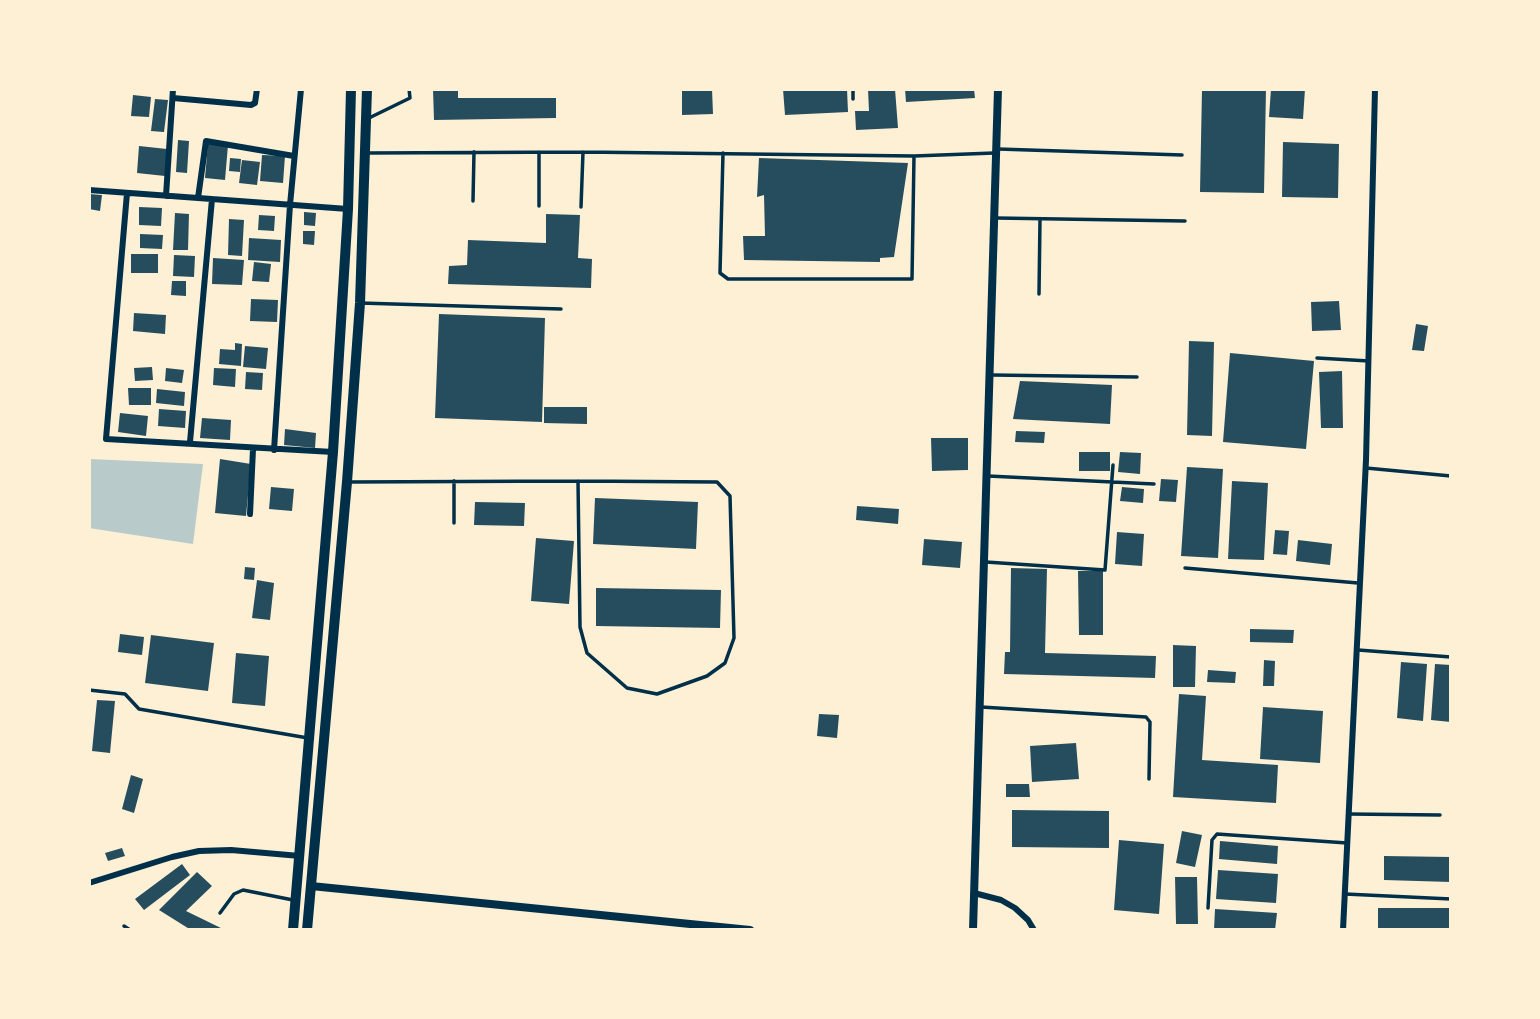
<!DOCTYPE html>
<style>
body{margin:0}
#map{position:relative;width:1540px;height:1019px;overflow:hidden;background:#fdf0d5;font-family:"Archivo Narrow",sans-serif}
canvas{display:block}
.frame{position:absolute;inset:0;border:91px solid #fdf0d5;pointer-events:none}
</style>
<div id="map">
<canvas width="1540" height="1019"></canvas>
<div class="frame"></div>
</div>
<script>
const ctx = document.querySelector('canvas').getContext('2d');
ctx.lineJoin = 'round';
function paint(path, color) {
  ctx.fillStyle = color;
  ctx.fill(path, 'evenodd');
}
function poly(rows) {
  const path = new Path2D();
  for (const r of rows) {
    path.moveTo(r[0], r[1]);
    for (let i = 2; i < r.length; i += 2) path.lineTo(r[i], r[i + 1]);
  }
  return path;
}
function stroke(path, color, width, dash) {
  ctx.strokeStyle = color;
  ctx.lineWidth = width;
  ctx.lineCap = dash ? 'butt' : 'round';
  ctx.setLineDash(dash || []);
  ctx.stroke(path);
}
paint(poly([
 [89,459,203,464,193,544,89,528]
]), '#b9caca');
paint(poly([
 [433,89,458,89,458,98,556,98,556,118,434,120],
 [682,89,712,89,713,114,682,115],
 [783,89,847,89,848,112,785,115],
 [868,89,895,89,898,128,856,130,855,111,869,111],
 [905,89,974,89,975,98,906,102],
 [1202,89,1266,89,1264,193,1200,192],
 [1271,89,1305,89,1303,119,1269,117],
 [133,95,151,97,149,117,131,116],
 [155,99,168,100,164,132,151,131],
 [178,140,189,141,187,173,176,172],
 [1283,142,1339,144,1338,198,1282,197],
 [208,143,228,145,225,180,205,178],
 [139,146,167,149,165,176,137,173],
 [262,155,285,156,283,183,260,181],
 [230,158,241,159,240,172,229,171],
 [759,158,908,163,894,257,880,258,880,262,744,260,743,236,765,236,764,195,757,197],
 [242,160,260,162,257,185,239,183],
 [89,194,102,195,100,211,89,209],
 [139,207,162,208,161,226,139,225],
 [304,212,316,213,315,226,304,225],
 [175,213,189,214,188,250,173,250],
 [546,214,580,215,578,258,592,259,591,288,448,284,449,266,467,265,468,240,546,243],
 [259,215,275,216,274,231,258,230],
 [229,219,244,220,242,256,228,255],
 [303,231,315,231,314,245,303,244],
 [140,234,163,235,162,249,140,248],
 [249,238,281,240,280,262,248,260],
 [131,254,158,254,158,273,131,273],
 [174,255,195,256,194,277,173,276],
 [213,258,244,260,242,285,212,284],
 [254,262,271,264,269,282,252,281],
 [172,281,186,281,186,296,171,295],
 [251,299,278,300,277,322,250,321],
 [1339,301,1341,330,1312,331,1311,302],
 [134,313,166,315,165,334,133,331],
 [439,314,545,318,542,422,435,418],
 [1416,324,1428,326,1424,351,1412,350],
 [1189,341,1214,342,1212,436,1187,435],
 [235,343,242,344,241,366,219,364,220,349,235,350],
 [245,346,268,348,266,369,243,367],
 [1230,353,1314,361,1306,449,1223,442],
 [152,367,153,380,135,381,134,368],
 [166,368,184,370,182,383,165,381],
 [214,368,236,369,235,387,213,385],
 [1342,371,1343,428,1321,428,1319,372],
 [246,372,263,373,262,390,245,389],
 [1020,381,1112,385,1110,424,1013,419],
 [128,388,151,388,151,405,129,405],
 [157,389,185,392,184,406,156,403],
 [544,407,587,407,587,424,544,423],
 [159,409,186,411,185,428,158,426],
 [120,413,148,416,146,436,118,432],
 [202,418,231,420,230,440,200,438],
 [285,429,316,433,315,448,284,445],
 [1016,431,1045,432,1044,443,1015,442],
 [931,438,968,438,968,470,932,471],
 [1079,452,1110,452,1110,471,1079,471],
 [1120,452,1141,453,1140,474,1118,472],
 [220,459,251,464,246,516,215,513],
 [1187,467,1223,469,1218,558,1181,556],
 [1161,479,1178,480,1176,502,1159,501],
 [1232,481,1268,483,1264,560,1228,559],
 [271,487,294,489,292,511,269,509],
 [1122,487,1144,489,1143,503,1120,501],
 [595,498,698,502,696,549,593,544],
 [475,502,525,503,524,526,474,525],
 [857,506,899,509,898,524,856,520],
 [1275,530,1289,531,1287,555,1273,554],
 [1117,532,1144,534,1142,566,1115,564],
 [536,538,574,541,569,604,531,601],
 [924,539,962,542,960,568,922,565],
 [1298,540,1332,544,1330,565,1296,561],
 [245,567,255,568,254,580,244,579],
 [1011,568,1047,569,1045,653,1156,656,1155,678,1004,674,1005,652,1010,652],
 [1078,571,1103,571,1103,635,1079,635],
 [257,580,274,583,270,620,252,618],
 [596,588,721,590,720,628,596,626],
 [1250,629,1294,630,1293,643,1250,642],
 [120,634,144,637,142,655,118,652],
 [151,635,214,643,208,691,145,683],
 [1173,645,1196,646,1195,687,1173,687],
 [236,653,269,656,265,706,232,703],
 [1264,660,1275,661,1274,686,1263,686],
 [1401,662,1427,664,1423,721,1397,718],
 [1435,664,1451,665,1451,722,1431,720],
 [1208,670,1236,672,1235,683,1207,682],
 [1179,694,1206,696,1202,760,1278,765,1276,803,1173,797],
 [97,700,115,701,110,753,92,751],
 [1263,707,1323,711,1320,763,1260,759],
 [819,714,839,715,837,738,817,736],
 [1076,743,1079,779,1032,782,1030,746],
 [131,775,143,779,134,813,122,809],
 [1006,784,1029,784,1030,797,1006,797],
 [1012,810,1109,811,1109,848,1012,847],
 [1182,831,1202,835,1195,867,1176,863],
 [1119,840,1164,844,1159,914,1114,910],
 [1220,841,1278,846,1277,864,1219,859],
 [122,848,125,856,108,861,105,853],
 [1384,856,1451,857,1451,882,1384,880],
 [182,864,190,875,144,910,135,899],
 [1218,870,1278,874,1276,903,1216,899],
 [197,872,212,886,186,911,225,930,191,930,159,910],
 [1175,877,1197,877,1198,924,1176,924],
 [1378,908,1451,908,1451,930,1378,930],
 [1215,909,1277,913,1275,930,1214,930]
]), '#264d5e');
stroke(poly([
 [853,89,853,99],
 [369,118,410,98,409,89],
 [998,149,1182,155],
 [368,153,583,152,914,156,994,153],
 [723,153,720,273,728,279,912,279,914,156],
 [473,201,474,152],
 [539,206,539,152],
 [581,207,583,152],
 [996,218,1185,221],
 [1039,294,1040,219],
 [360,303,561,309],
 [1317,358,1369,361],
 [992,375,1137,377],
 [1366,468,1451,476],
 [988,476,1154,484],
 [454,481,454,523],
 [348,482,578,481,717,482,730,496,734,638,725,663,707,676,657,694,627,688,587,653,580,627,578,481],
 [986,562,1105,570,1113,465],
 [1185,568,1358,583],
 [1358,650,1451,657],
 [89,690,125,694,139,709,308,738],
 [981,707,1146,717,1150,722,1149,779],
 [1348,814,1440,815],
 [1345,894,1451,899],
 [1208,908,1212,840,1217,834,1347,843],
 [220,913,234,894,243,890,293,900],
 [124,926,130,930]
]), '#003049', 3.5);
stroke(poly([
 [173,98,251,105,255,103,257,89],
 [89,190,348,209],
 [127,193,106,439,333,452],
 [166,196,173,89],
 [198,198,206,141,294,156],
 [190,442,212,199],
 [274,450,290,205,301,89],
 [250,514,253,449],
 [89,883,172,857,199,851,231,850,300,856],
 [974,893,1001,900,1015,908,1028,920,1034,930],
 [1343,930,1366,460,1375,89]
]), '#003049', 6);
stroke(poly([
 [311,886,750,930],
 [973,930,998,89]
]), '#003049', 8);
stroke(poly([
 [293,930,333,452,348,209,351,89],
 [307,930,347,482,360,303,367,89]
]), '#003049', 10);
</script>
